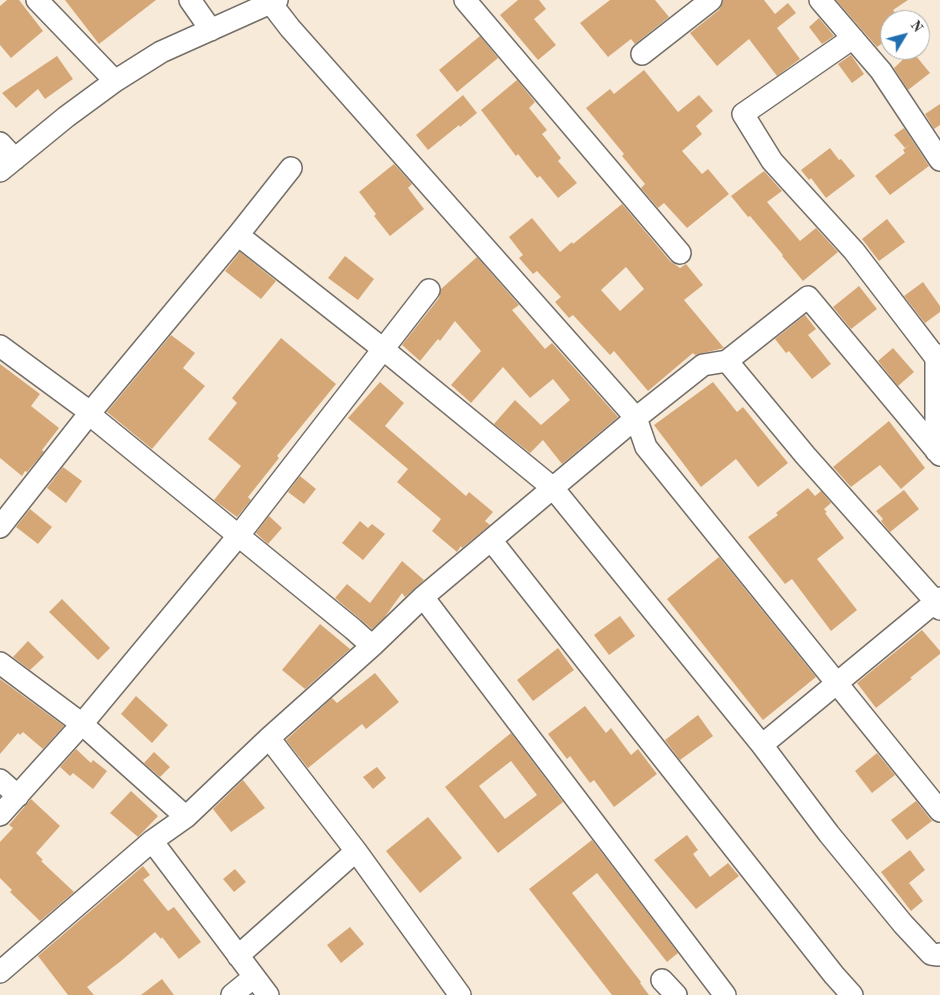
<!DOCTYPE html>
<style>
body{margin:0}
#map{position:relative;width:940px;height:995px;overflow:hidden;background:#f8ead8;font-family:"Old Standard TT",serif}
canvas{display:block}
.north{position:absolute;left:880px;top:10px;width:50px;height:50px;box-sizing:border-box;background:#fff;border:1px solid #aaa;border-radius:50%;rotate:53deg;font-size:14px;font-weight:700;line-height:20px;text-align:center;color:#2b2b2b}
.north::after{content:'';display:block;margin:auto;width:18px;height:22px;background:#1f6fb2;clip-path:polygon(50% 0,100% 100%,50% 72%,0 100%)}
</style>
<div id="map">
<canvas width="940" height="995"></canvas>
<div class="north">N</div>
</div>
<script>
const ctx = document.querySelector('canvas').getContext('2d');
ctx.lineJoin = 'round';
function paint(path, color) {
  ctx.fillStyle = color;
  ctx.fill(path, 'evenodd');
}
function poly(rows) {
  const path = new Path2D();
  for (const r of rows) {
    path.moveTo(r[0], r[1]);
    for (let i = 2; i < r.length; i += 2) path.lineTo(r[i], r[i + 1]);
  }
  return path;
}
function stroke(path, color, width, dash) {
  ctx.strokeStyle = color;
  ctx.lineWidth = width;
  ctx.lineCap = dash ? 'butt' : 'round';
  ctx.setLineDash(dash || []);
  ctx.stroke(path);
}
paint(poly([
 [7,0,19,0,43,31,11,58,0,45,0,6],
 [65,0,156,0,99,44],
 [518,0,539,0,546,9,534,19,556,45,538,60,500,15],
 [610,0,655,0,669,17,635,44,631,39,608,57,580,23],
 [723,0,764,0,775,14,788,3,796,13,777,28,800,59,777,76,749,39,717,66,690,33,719,10,722,5],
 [836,0,908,0,893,10,901,20,890,20,890,38,877,47],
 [819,18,834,36,822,44,809,27],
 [480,36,498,58,457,92,439,70],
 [912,51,930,73,908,90,894,68],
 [851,55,864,74,852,83,838,64],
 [57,56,73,79,45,99,38,89,16,108,2,93],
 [644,70,678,112,699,95,713,111,696,126,702,134,682,151,702,174,708,169,729,194,687,228,664,203,658,208,641,188,645,184,622,156,624,154,586,108,610,89,614,94],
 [517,80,535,102,529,108,547,130,542,134,561,158,558,161,577,183,558,198,540,176,537,178,518,154,516,156,481,110],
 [463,95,477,113,460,127,459,125,428,150,416,135],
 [940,104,940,125,934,129,925,114],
 [904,128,929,166,890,195,875,176,905,153,903,150,912,143,905,148,894,135],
 [830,148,839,160,841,159,855,176,826,198,811,178,809,180,801,170],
 [394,164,412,184,408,188,424,209,390,236,374,216,376,214,359,192],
 [764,171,782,191,767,202,800,241,816,228,838,252,803,281,782,256,783,255,750,216,748,217,731,196],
 [622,204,670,261,680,268,686,264,703,285,684,300,724,348,695,355,693,353,648,391,614,351,610,355,573,315,569,318,555,302,561,297,537,271,533,274,519,258,523,255,509,237,532,218,560,252,572,242,573,244],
 [626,267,644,289,620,311,601,290],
 [887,219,905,242,879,261,862,239],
 [240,252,276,281,261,299,225,271],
 [345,256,374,279,358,300,328,278],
 [477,257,519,305,512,310,545,349,552,343,618,417,562,464,543,440,530,453,494,424,515,400,541,425,570,400,553,379,530,398,503,367,471,403,451,385,481,351,455,321,440,341,438,339,420,361,402,345,439,298,441,289],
 [923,282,940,306,940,312,925,323,904,296],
 [859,286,877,309,851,329,833,307],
 [805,315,816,329,808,335,831,364,812,379,789,351,786,353,775,339],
 [171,335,195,353,183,368,205,386,152,449,107,412],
 [281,338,336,384,277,456,279,458,248,497,251,500,237,517,214,500,241,466,208,439,237,403,232,398],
 [893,348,914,372,898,386,878,361],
 [0,364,40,394,31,406,59,428,42,450,44,452,27,472,25,471,22,476,0,458],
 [380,382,404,403,385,426,466,496,469,492,493,512,485,521,490,525,462,548,461,546,457,552,432,531,441,519,397,482,408,469,348,418],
 [713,382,737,412,743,407,788,463,758,487,736,459,701,487,654,425],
 [889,421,925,468,901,489,880,465,851,487,833,467],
 [63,467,82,481,66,503,47,488],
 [300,476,316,489,304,504,288,492],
 [808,488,815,496,821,491,831,503,824,509,827,512,825,513,844,538,817,559,857,610,831,631,792,579,785,584,748,537,778,515,776,513],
 [904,490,919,509,890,532,881,521,883,519,876,511],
 [30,509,52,527,38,544,16,527],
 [269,516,282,528,268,544,256,533],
 [360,521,368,528,372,524,385,534,363,560,342,543],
 [719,557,816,677,763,720,667,599],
 [402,561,424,580,405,597,402,593,384,618,372,629,335,598,347,584,370,603],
 [62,599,110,648,98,660,49,612],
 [620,616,635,636,609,655,594,635],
 [320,624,350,649,305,689,282,670],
 [922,630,940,651,940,654,910,678,912,679,876,708,857,683],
 [28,641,44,657,30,670,13,657],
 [558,648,574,670,533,701,517,680],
 [375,673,399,702,366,729,362,724,308,768,286,740,332,698,337,703],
 [0,679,64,726,43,749,23,732,20,735,18,733,0,754],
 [136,696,168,725,152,743,121,714],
 [585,706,606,733,611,728,631,755,638,749,657,774,614,807,594,780,590,783,570,756,567,759,548,734],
 [698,715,713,736,680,760,665,740],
 [511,733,563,802,498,853,445,787],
 [511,761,537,795,505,819,479,786],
 [76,749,91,763,93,760,107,771,93,789,73,773,70,776,60,767],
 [154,752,170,767,160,777,144,763],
 [877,753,895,775,872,793,855,771],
 [377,767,386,778,373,789,363,777],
 [243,780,265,808,231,832,213,809],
 [131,791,158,816,138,837,110,813],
 [31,799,60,826,36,853,43,860,41,861,74,892,40,921,10,892,12,890,0,878,0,842,13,828,9,825],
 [916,801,932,821,907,840,891,820],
 [428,817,462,858,420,893,386,851],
 [687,835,698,850,693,854,710,877,728,863,739,876,696,909,654,860],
 [592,840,678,953,667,962,597,873,572,893,641,982,640,983,649,995,612,995,529,889],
 [910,850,925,870,909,883,923,901,911,911,881,872],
 [143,866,150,875,143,880,168,911,174,907,201,942,179,959,162,937,161,939,155,932,121,961,87,987,94,995,68,995,38,956],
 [235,869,246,882,234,892,223,879],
 [350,927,364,944,341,963,327,945],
 [162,979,174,995,141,995]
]), '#d5a777');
const minor = poly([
 [37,0,115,81],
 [190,0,211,30],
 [465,0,680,253],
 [820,0,881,71,940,160],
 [270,2,290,28,636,418,646,447,940,811],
 [853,38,743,114,772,161,854,251,936,358,940,355],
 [642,54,711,0],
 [0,143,15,159],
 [0,171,66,117,115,81,161,52,277,0],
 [238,235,383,349,553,488,762,745,829,834,903,924,931,954,938,955,940,954],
 [0,346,83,407,89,414,353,629,372,646],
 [936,358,936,451],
 [940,455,808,297,727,361,805,455,936,602,940,609],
 [0,527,89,414,238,235,291,168],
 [491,540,834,975,852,995],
 [423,597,725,995],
 [0,663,82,724,186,817],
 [269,738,356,851,460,995],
 [762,745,940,598],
 [0,780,18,796],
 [0,815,82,724,239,535,429,290],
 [152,841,268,995],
 [238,956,356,851],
 [0,972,152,841,186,817,269,738,372,646,423,597,636,418,703,365,727,361],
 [662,980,676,995],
 [232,995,254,977]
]);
stroke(minor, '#736e68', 24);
stroke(minor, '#fff', 21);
</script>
